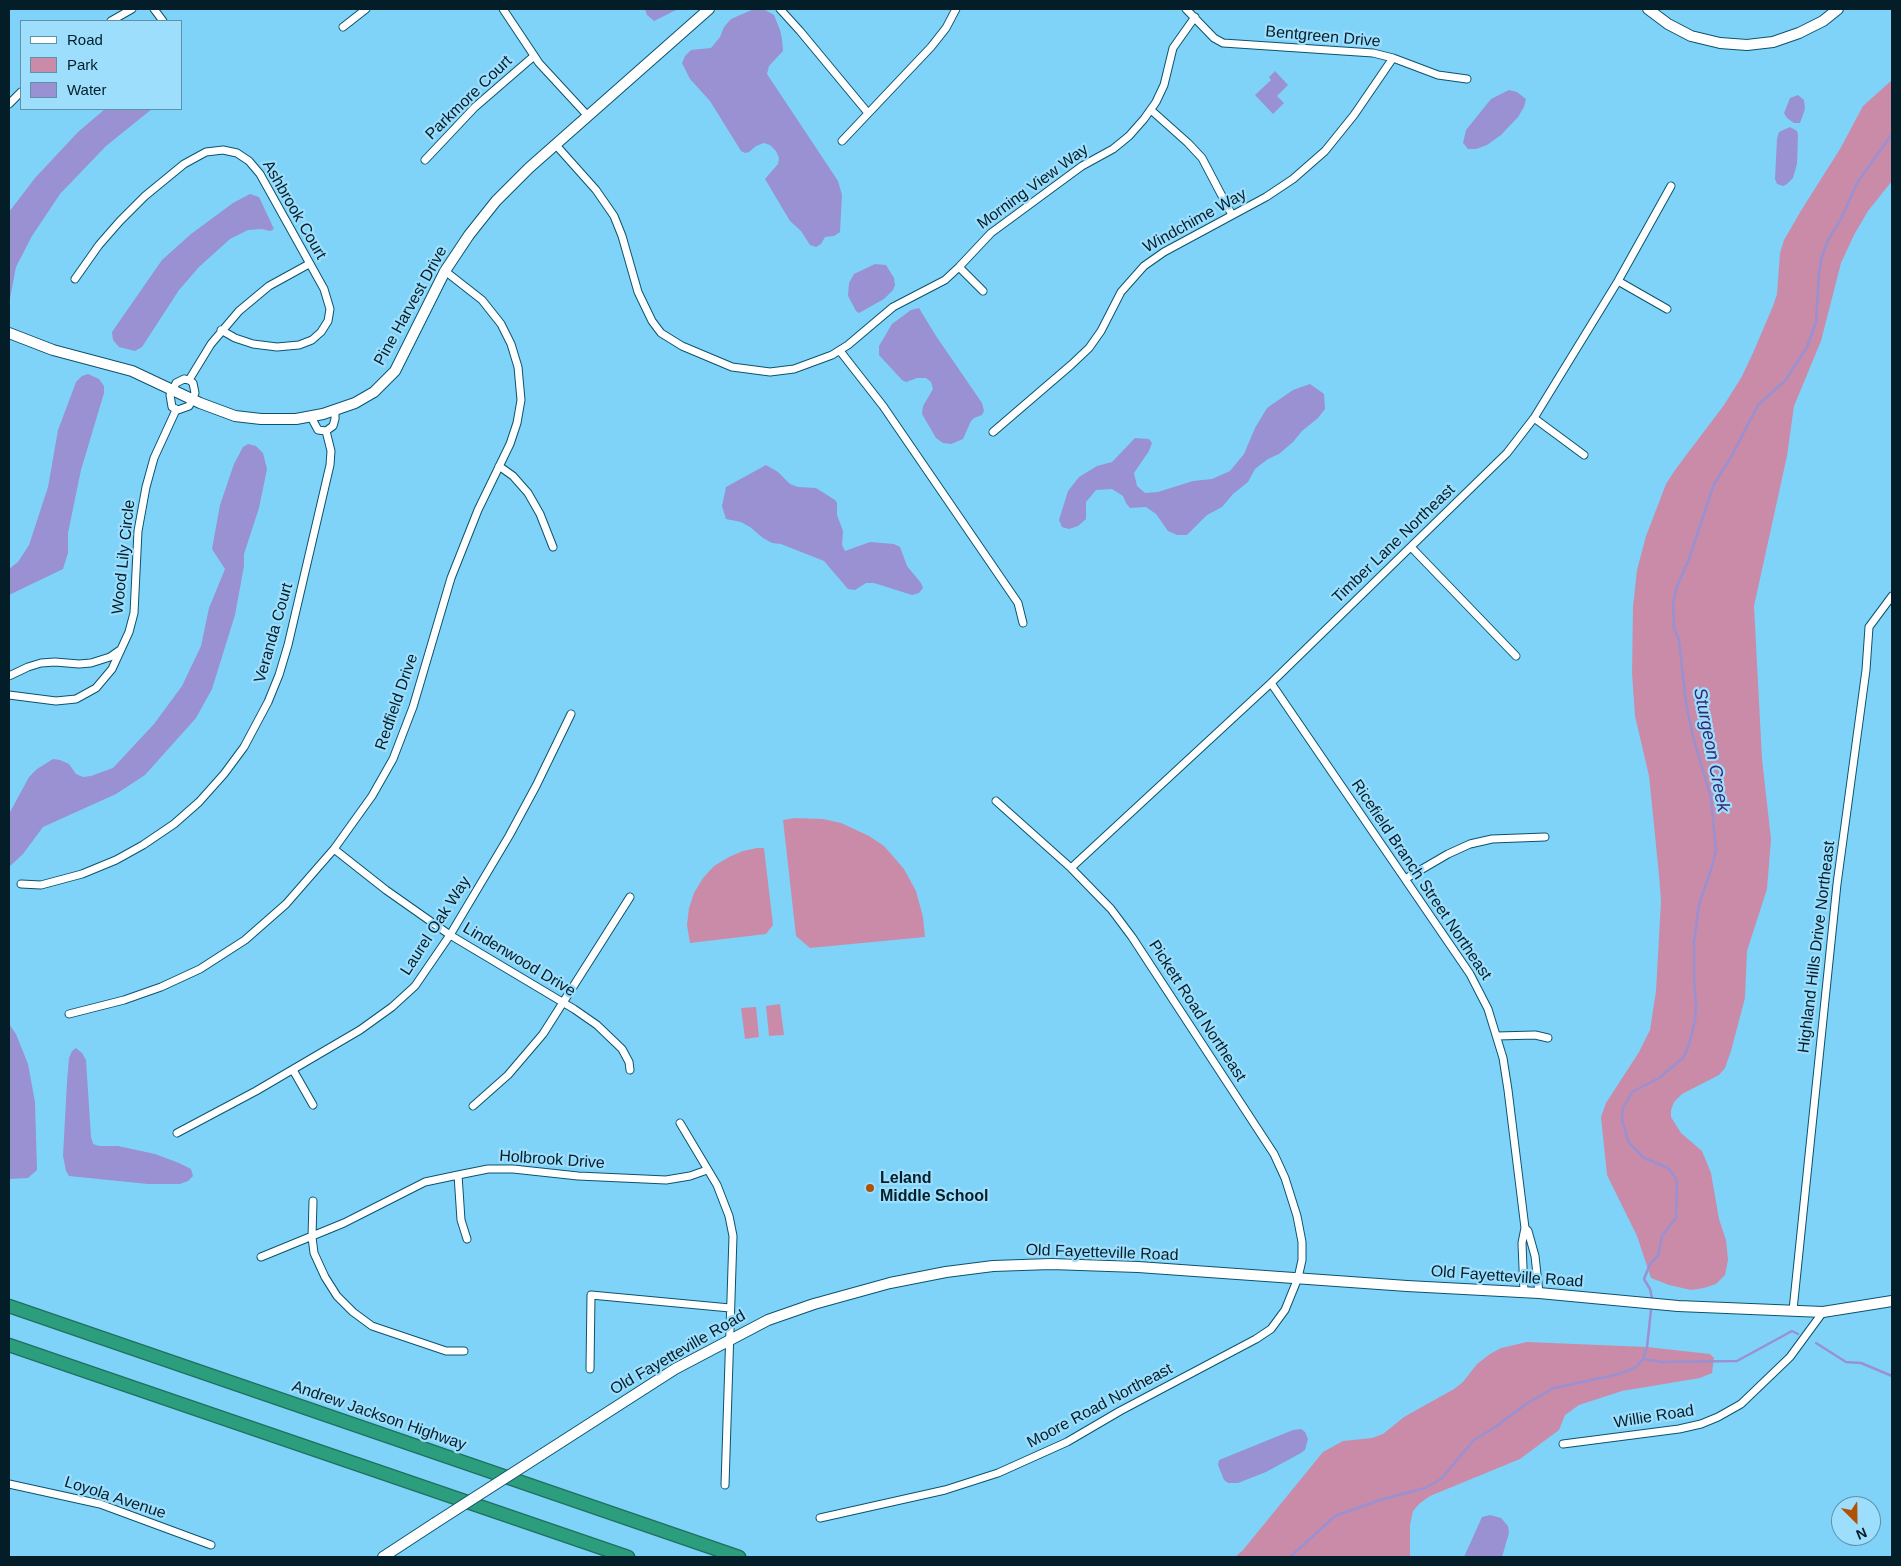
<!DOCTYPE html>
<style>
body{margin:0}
#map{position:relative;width:1901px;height:1566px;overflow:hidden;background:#7fd3f9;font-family:Arial,sans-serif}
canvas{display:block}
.frame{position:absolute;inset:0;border:10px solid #031e29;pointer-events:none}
.legend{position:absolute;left:20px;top:20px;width:162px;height:90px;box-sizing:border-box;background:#9ddefd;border:1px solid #5f91a8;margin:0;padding:6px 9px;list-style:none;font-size:15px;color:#031e29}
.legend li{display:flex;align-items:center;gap:10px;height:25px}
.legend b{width:25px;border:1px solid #5f91a8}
.north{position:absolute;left:1831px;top:1496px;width:50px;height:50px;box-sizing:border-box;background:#9ddefd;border:1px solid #5f91a8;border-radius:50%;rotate:157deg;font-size:14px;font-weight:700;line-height:20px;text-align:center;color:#031e29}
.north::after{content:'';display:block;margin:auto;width:18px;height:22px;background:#b05105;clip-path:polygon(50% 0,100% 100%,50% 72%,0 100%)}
</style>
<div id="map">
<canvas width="1901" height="1566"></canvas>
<div class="frame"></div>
<ul class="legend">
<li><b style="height:6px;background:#fff"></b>Road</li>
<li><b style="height:14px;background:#ca8ba9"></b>Park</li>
<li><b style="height:14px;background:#9991d1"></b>Water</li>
</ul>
<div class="north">N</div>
</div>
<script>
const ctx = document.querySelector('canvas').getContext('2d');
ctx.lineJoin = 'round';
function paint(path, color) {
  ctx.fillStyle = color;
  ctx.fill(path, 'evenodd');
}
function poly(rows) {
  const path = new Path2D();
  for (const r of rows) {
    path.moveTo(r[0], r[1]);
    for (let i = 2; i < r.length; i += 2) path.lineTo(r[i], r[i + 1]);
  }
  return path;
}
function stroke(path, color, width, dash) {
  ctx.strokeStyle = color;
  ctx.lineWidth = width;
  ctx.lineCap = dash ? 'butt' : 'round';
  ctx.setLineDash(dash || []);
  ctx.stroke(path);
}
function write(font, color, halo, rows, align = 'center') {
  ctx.font = font + ' Arial,sans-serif';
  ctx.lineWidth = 4.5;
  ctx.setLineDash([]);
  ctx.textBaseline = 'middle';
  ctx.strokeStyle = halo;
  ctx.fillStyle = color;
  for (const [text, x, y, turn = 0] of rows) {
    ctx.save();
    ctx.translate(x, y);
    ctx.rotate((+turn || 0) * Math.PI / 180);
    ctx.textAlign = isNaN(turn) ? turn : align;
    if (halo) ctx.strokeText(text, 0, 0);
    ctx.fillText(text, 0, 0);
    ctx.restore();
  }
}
paint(poly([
 [1892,80,1892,181,1868,211,1854,235,1841,263,1821,341,1794,406,1787,456,1754,606,1762,759,1771,839,1767,889,1747,951,1745,998,1731,1051,1725,1068,1719,1075,1682,1094,1674,1102,1671,1110,1671,1117,1681,1133,1702,1151,1711,1173,1719,1219,1726,1240,1728,1260,1725,1275,1716,1284,1704,1288,1691,1290,1669,1285,1651,1278,1637,1236,1607,1175,1601,1117,1606,1103,1639,1052,1650,1030,1656,991,1661,901,1659,875,1649,776,1635,716,1632,673,1633,607,1637,570,1646,536,1666,484,1675,470,1724,405,1741,378,1753,353,1773,306,1777,294,1780,253,1784,240,1802,209,1840,149,1863,106],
 [795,818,823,819,841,823,869,836,884,846,904,869,916,891,923,917,925,937,810,948,796,936,783,820],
 [757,848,764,848,773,925,766,934,690,943,687,925,689,908,694,893,703,878,714,866,729,857,743,851],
 [780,1004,784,1035,769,1036,766,1006],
 [756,1007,759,1037,745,1039,741,1008],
 [1527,1342,1647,1347,1710,1354,1714,1358,1712,1373,1700,1378,1622,1391,1579,1405,1565,1415,1559,1430,1520,1459,1430,1496,1419,1504,1413,1511,1410,1525,1410,1557,1235,1557,1243,1550,1323,1452,1343,1441,1372,1438,1383,1434,1404,1417,1454,1389,1463,1382,1477,1364,1490,1354,1501,1348]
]), '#ca8ba9');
paint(poly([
 [645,9,678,9,654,21,647,15],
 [754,9,765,10,774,15,780,30,782,39,783,51,769,66,767,74,838,181,842,195,840,232,834,236,825,237,821,244,816,247,810,245,801,231,790,221,765,179,778,164,779,158,776,151,770,145,764,143,756,146,749,152,745,153,741,151,710,101,690,79,682,63,685,56,691,50,711,48,720,37,724,27,731,19],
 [1275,71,1288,85,1277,96,1284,103,1273,114,1255,95,1271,80,1269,77],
 [1509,90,1517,92,1526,99,1524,107,1518,117,1501,135,1487,145,1476,149,1468,149,1463,143,1466,130,1491,99],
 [1798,95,1804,100,1805,109,1800,123,1794,123,1787,118,1784,113,1790,98],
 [105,109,152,109,106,146,60,194,32,236,16,267,9,304,9,212,35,178,78,132],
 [1790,127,1797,131,1798,135,1797,164,1793,178,1787,184,1783,186,1777,184,1775,179,1777,139,1779,132],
 [250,194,259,197,274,229,270,231,262,229,248,230,230,239,199,267,179,290,142,347,135,351,119,347,113,340,112,332,162,260,191,234,233,203],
 [875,264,886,265,894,278,895,285,893,290,884,299,859,313,856,311,848,296,849,283,854,274],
 [919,308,936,336,982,403,984,411,982,415,974,418,971,421,963,439,951,444,943,443,936,438,922,414,923,406,933,389,931,382,926,378,917,378,906,382,902,380,879,355,879,346,892,324,911,310],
 [88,374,99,379,104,386,104,393,81,470,68,533,68,553,63,569,9,595,9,569,18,562,29,545,48,487,58,430,76,382,82,376],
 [1310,384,1324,394,1325,409,1318,418,1302,431,1293,442,1279,454,1268,459,1255,469,1248,482,1233,494,1222,507,1207,515,1187,535,1177,535,1168,531,1156,514,1146,507,1130,508,1126,503,1123,496,1112,489,1096,490,1086,502,1086,519,1078,526,1069,529,1062,527,1059,520,1068,491,1079,477,1097,466,1112,462,1135,438,1149,439,1152,443,1149,451,1134,473,1137,486,1145,493,1158,492,1193,481,1212,479,1230,471,1244,454,1255,428,1267,408,1293,390],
 [248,444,256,446,263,453,267,469,259,508,244,554,244,566,235,615,212,689,196,718,145,775,116,794,43,827,23,854,9,867,9,814,29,777,37,769,53,759,60,760,69,764,76,774,83,777,91,776,113,768,154,724,182,686,201,646,209,608,225,569,212,549,220,505,234,464,243,447],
 [766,465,778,472,790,484,798,487,816,488,835,500,837,503,837,515,843,531,842,545,845,551,870,542,894,544,900,547,907,566,921,583,923,588,919,593,912,595,874,583,866,583,855,590,848,589,824,561,781,544,772,543,763,538,750,527,741,522,726,519,722,506,726,487],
 [9,1024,16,1034,28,1064,35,1102,37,1170,28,1178,9,1179],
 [76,1048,82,1053,86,1060,91,1137,93,1144,99,1146,118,1146,155,1154,179,1163,191,1169,193,1176,188,1181,180,1184,148,1184,69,1176,66,1171,63,1156,67,1082,69,1058,72,1051],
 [1301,1429,1305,1432,1308,1439,1305,1450,1301,1453,1266,1472,1238,1483,1228,1483,1224,1480,1218,1465,1219,1460,1293,1430],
 [1490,1515,1501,1518,1508,1526,1509,1533,1502,1557,1464,1557,1482,1517]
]), '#9991d1');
stroke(poly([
 [1652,1298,1650,1289,1644,1279,1650,1264,1658,1256,1662,1236,1676,1218,1677,1182,1675,1177,1668,1168,1644,1158,1629,1143,1622,1120,1623,1108,1632,1092,1659,1078,1683,1058,1688,1048,1695,1021,1696,1006,1694,976,1694,943,1699,904,1710,873,1716,851,1711,798,1693,737,1686,703,1679,641,1674,628,1673,603,1676,589,1689,559,1714,484,1730,459,1758,405,1785,381,1807,347,1816,322,1819,273,1821,260,1828,240,1841,219,1857,183,1892,134],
 [1816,1343,1846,1362,1861,1363,1892,1376],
 [1643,1359,1663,1362,1737,1361,1792,1331,1798,1334],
 [1290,1557,1335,1516,1380,1500,1425,1488,1441,1479,1474,1440,1497,1426,1527,1403,1554,1388,1615,1375,1635,1368,1643,1359,1647,1347,1651,1310]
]), '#9991d1', 2.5);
const street = poly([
 [154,9,163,21],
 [503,9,539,63,587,115],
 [780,9,800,31,868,113],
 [1186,9,1214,38,1223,43,1373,53,1393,58,1438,75,1467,79],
 [111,21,132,9],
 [343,27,366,9],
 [9,104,21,92],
 [1151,110,1188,143,1202,158,1232,215],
 [842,141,931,47,946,28,956,9],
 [555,144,596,190,614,216,622,236,638,292,652,321,661,333,682,346,732,367,770,372,794,369,832,355,848,345,893,307,945,280,959,267,991,233,1082,166,1113,149,1129,136,1144,119,1156,102,1164,85,1173,48,1195,17],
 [425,160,475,107,534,56],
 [959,267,983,291],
 [75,279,99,245,120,221,145,196,184,164,206,152,223,150,237,153,249,161,260,174,324,289,330,309,328,321,321,332,312,340,299,345,277,347,253,344,235,338,221,330],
 [1618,281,1667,309],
 [840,351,883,406,1018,603,1023,623],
 [184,379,189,380,193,383,195,393,189,406,178,410,172,407,170,395,176,383,184,379],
 [189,380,211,344,239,311,269,286,309,264],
 [311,417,318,430,326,431,333,426,335,419,335,411],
 [1534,418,1584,455],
 [993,432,1071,365,1089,348,1101,331,1121,292,1144,266,1164,252,1266,197,1293,179,1325,151,1354,115,1393,58],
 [499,466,513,476,528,493,540,514,553,547],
 [1411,547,1516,656],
 [9,676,28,667,41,663,55,662,79,664,91,663,110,657,120,650],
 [1271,683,1470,974,1488,1009,1503,1058,1508,1090,1525,1228,1522,1243,1524,1292],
 [9,695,56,701,76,699,96,688,112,669,129,632,134,613,138,531,146,487,154,458,176,410],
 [334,849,386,890,450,935,574,1009,597,1025,622,1049,629,1062,630,1070],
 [1071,868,1271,683,1507,453,1534,418,1618,281,1671,186],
 [1405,879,1448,854,1470,844,1492,839,1545,837],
 [21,884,41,885,82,874,116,860,143,845,174,824,199,802,224,774,244,747,268,702,279,675,288,645,330,465,331,451,326,431],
 [69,1014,124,1000,161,987,200,969,245,940,286,904,334,849,372,796,393,759,413,707,451,578,478,510,510,444,517,423,521,400,518,367,511,344,501,324,482,300,445,271],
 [1497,1036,1535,1035,1548,1038],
 [293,1070,313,1105],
 [473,1106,508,1075,543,1034,630,897],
 [680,1123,717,1185,729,1216,733,1236,725,1485],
 [177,1133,256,1091,360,1030,392,1007,415,986,450,935,509,836,536,786,571,714],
 [458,1175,461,1220,467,1239],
 [313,1201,312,1237,314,1253,325,1277,337,1296,353,1312,372,1326,446,1351,464,1351],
 [1525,1228,1528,1231,1535,1256,1539,1293],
 [261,1257,344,1223,425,1182,458,1175,488,1169,513,1169,578,1176,666,1180,690,1176,707,1170],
 [1793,1310,1837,884,1866,670,1869,627,1892,596],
 [590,1369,591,1295,730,1308],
 [1563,1444,1679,1429,1701,1424,1718,1417,1741,1404,1790,1357,1823,1312],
 [9,1484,100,1504,211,1545],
 [820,1518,945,1490,998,1473,1067,1442,1120,1411,1256,1339,1271,1329,1285,1310,1298,1278,1302,1260,1302,1242,1297,1216,1285,1178,1274,1154,1132,937,1111,909,1071,868,996,801]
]);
const secondary = poly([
 [1648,9,1668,24,1691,36,1720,43,1747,45,1773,42,1799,33,1823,21,1838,9],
 [9,333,53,350,132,371,200,403,235,416,261,419,296,419,323,414,355,403,374,392,395,371,445,271,469,235,496,201,529,168,709,9],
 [541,1455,675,1369,768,1320,814,1304,890,1283,946,1272,993,1266,1051,1264,1138,1267,1407,1286,1539,1293,1678,1306,1823,1312,1892,1301],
 [383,1557,435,1523]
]);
const highway = poly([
 [9,1306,739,1557],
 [9,1345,628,1557]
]);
stroke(street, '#0b536e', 9);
stroke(secondary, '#0b536e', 12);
stroke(highway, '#1e7160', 15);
stroke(street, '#fff', 7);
stroke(secondary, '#fff', 10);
stroke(highway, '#2c9e7d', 12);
const secondaryBridge = poly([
 [435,1523,541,1455]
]);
stroke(secondaryBridge, '#0b536e', 12, []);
stroke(secondaryBridge, '#fff', 10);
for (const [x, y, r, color] of [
 [870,1188,5,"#b05105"]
]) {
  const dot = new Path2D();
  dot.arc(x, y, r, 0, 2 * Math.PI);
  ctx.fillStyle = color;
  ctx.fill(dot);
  stroke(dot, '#9ddefd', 2);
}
write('16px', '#031e29', '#9ddefd', [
 ["Bentgreen Drive",1323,37,5],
 ["Parkmore Court",469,98,-44],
 ["Morning View Way",1033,187,-36],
 ["Ashbrook Court",294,210,60],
 ["Windchime Way",1195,221,-29],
 ["Pine Harvest Drive",411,306,-61],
 ["Timber Lane Northeast",1394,544,-44],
 ["Wood Lily Circle",124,557,-84],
 ["Veranda Court",274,633,-74],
 ["Redfield Drive",397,702,-71],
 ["Ricefield Branch Street Northeast",1421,880,56],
 ["Laurel Oak Way",436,926,-57],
 ["Highland Hills Drive Northeast",1817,947,-83],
 ["Lindenwood Drive",519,960,31],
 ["Pickett Road Northeast",1197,1011,57],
 ["Holbrook Drive",552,1160,4],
 ["Old Fayetteville Road",1102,1253,2],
 ["Old Fayetteville Road",1507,1277,4],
 ["Old Fayetteville Road",678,1353,-30],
 ["Moore Road Northeast",1100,1406,-28],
 ["Andrew Jackson Highway",379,1416,19],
 ["Willie Road",1654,1417,-9],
 ["Loyola Avenue",115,1498,18]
]);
write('bold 16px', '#031e29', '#9ddefd', [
 ["Leland",880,1179],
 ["Middle School",880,1197]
], 'left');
write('italic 18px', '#372570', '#9ddefd', [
 ["Sturgeon Creek",1711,750,79]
]);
</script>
